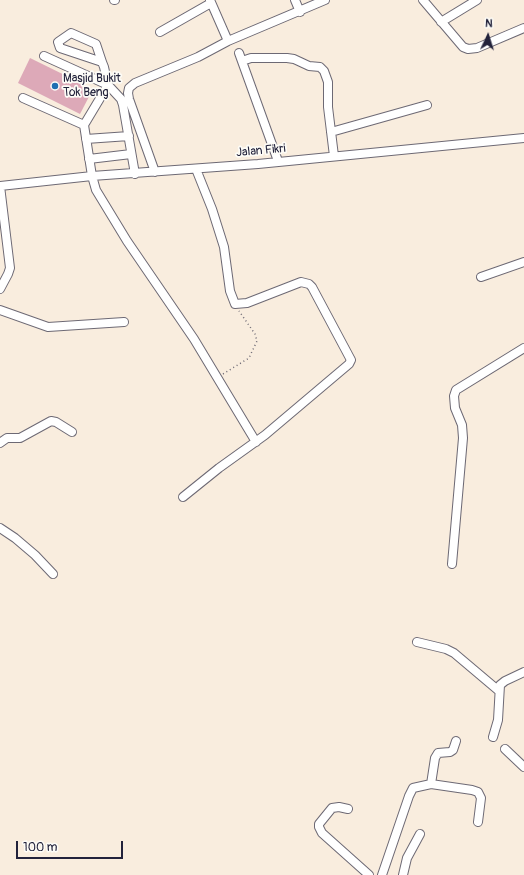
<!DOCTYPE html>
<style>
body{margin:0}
#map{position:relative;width:524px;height:875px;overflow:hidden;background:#f9edde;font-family:Pangolin,sans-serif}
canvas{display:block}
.north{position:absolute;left:468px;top:16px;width:40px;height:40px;-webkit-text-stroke:3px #fdfcf7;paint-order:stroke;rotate:4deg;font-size:11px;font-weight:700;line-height:16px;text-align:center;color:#22223b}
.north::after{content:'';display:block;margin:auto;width:14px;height:18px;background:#22223b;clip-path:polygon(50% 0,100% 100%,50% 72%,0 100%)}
.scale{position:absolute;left:16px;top:841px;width:107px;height:18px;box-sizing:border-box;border:2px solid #22223b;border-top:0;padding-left:5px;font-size:12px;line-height:14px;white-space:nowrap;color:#22223b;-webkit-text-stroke:3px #fdfcf7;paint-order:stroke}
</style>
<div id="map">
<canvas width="524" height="875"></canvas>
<div class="north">N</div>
<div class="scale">100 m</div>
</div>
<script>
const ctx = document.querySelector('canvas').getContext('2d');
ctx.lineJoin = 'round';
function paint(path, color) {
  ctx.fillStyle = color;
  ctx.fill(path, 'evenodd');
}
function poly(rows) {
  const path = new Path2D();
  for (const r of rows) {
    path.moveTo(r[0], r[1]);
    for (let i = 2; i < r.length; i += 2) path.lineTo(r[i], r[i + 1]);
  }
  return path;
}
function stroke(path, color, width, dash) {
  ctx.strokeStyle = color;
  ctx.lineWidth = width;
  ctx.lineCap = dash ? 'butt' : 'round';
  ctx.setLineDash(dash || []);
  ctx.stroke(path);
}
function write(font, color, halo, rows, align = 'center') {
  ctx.font = font + ' Pangolin,sans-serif';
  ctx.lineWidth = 3.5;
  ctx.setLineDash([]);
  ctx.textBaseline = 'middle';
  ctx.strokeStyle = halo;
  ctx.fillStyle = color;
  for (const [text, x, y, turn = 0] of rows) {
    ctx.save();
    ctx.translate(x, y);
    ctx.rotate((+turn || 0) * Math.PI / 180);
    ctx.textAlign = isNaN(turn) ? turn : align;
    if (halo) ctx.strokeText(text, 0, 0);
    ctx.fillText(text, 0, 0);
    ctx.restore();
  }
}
paint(poly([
 [30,58,93,89,80,114,18,83]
]), '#dda9b8');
const minor = poly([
 [114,0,115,0],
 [210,0,228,41],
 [295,0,300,12],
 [423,0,463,47,468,49,477,48,524,28],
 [441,22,477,0],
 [160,32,211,3],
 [239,53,278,161],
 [44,56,108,85,121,99,123,105,135,174],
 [242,61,251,58,287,58,294,59,309,66,320,67,324,71,328,82,328,107,334,156],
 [102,62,60,48,58,42,71,33,96,44,102,62,104,67,108,85,84,125,92,176,96,190,127,241,194,339,256,442],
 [23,98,84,125],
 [331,132,427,105],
 [86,139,129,136],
 [89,159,131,154],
 [155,172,129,99,128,93,129,88,135,83,198,57,228,41,325,0],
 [481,277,524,262],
 [0,289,8,274,10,268,0,186,92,176,258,164,524,138],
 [0,310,48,327,124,322],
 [0,443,7,438,20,438,51,421,56,422,72,432],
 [183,497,219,468,265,435,349,364,351,360,312,287,309,284,301,282,247,303,235,304,230,291,224,247,212,209,196,169],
 [0,528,15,538,35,555,53,574],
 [452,564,463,438,462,425,455,408,454,396,456,390,524,348],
 [417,642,446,649,454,653,499,691],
 [493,737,498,720,500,685,505,681,524,672],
 [505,749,524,767],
 [431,784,435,758,438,753,450,752,453,750,456,741],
 [348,809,339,807,332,808,319,824,319,827,322,833,369,875],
 [382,875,409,796,413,788,431,784,472,790,478,792,481,798,478,822],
 [403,875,407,858,420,834]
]);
stroke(minor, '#6d6974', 10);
stroke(poly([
 [223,374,249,358,257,341,255,334,239,311]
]), '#6d6974', 1.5, [1, 3]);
stroke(minor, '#fff', 8);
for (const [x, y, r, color] of [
 [55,86,4,"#1f6fb2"]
]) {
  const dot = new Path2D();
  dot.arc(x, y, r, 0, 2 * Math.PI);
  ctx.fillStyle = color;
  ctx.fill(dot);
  stroke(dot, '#fdfcf7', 1.5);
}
write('12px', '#22223b', '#fdfcf7', [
 ["Masjid Bukit",63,79],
 ["Tok Beng",63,93]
], 'left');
write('12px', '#22223b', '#fdfcf7', [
 ["Jalan Fikri",261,151,-5]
]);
</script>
